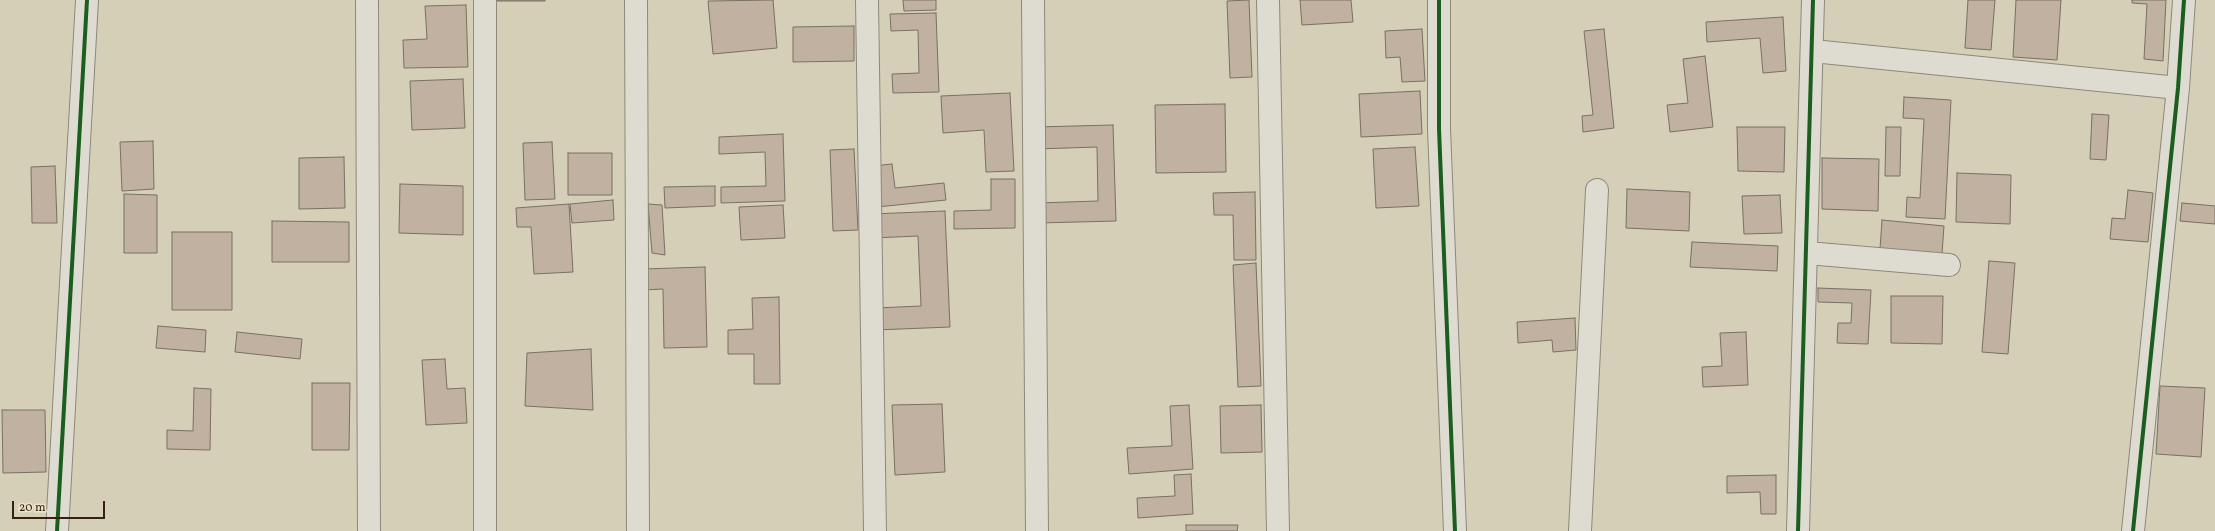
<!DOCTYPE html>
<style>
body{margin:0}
#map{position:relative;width:2215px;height:531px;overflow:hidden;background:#d5cfb8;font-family:Vollkorn,serif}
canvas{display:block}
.scale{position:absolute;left:12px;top:501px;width:93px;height:18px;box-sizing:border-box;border:2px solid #382010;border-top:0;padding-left:5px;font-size:12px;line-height:14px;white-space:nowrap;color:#382010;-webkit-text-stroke:3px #ece4c8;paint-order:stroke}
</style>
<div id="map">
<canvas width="2215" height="531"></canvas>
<div class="scale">20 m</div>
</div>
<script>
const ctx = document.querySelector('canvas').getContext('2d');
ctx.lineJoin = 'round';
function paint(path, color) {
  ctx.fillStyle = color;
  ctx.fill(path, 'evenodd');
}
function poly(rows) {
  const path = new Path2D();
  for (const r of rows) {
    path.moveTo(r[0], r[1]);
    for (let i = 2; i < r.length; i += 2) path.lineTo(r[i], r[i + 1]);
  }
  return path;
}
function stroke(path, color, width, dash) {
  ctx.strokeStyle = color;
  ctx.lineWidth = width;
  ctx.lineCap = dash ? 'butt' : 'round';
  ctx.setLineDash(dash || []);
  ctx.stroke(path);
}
const building = poly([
 [497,0,545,0,545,1,497,1,497,0],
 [773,0,777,48,713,54,708,1,773,0],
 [903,0,936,0,936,10,904,11,903,0],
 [1249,0,1252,77,1230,78,1227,1,1249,0],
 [1300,0,1351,0,1353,22,1302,25,1300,0],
 [1968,0,1995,0,1991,50,1965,48,1968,0],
 [2016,0,2061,0,2057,60,2013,57,2016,0],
 [2132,0,2166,0,2163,61,2144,59,2147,4,2132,3,2132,0],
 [466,5,468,67,404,68,403,40,427,39,425,6,466,5],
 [936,13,939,92,893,93,892,74,919,73,918,30,891,31,890,14,936,13],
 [1783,17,1786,71,1763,73,1760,38,1707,42,1706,22,1783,17],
 [854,26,854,61,793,62,793,27,854,26],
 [1422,29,1425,81,1402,82,1400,57,1386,58,1385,31,1422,29],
 [1604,29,1614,128,1583,132,1582,116,1593,115,1584,31,1604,29],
 [1705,56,1713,127,1670,132,1667,105,1688,103,1683,59,1705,56],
 [463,79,465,128,412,130,410,81,463,79],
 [1420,91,1422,134,1361,137,1359,94,1420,91],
 [1010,93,1014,171,986,172,984,130,943,133,941,96,1010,93],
 [1904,97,1951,100,1945,219,1906,217,1907,197,1920,198,1924,119,1903,118,1904,97],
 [1225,104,1226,172,1156,173,1155,105,1225,104],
 [2092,114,2109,115,2106,160,2090,159,2092,114],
 [1113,125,1116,221,1038,223,1037,203,1098,201,1097,147,1036,149,1035,127,1113,125],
 [1737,127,1785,127,1784,172,1738,171,1737,127],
 [1886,127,1901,127,1900,176,1885,176,1886,127],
 [783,134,785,201,721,203,721,187,766,186,765,152,719,154,719,137,783,134],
 [153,141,154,189,122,191,120,142,153,141],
 [552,142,555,199,525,200,523,143,552,142],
 [1415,147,1419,206,1376,208,1373,149,1415,147],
 [854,149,858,230,833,231,830,150,854,149],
 [568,153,612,153,612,195,568,195,568,153],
 [344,157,345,208,299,209,299,158,344,157],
 [1822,158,1879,159,1878,211,1822,209,1822,158],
 [892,164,895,188,944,183,946,200,877,207,873,166,892,164],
 [55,166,57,223,32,223,31,167,55,166],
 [1957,173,2011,175,2010,224,1956,222,1957,173],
 [991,179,1015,179,1015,228,954,229,954,211,991,210,991,179],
 [400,184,463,186,463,235,399,233,400,184],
 [715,186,715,206,665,208,664,187,715,186],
 [1627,189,1690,192,1689,231,1626,228,1627,189],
 [2128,190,2153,193,2148,242,2110,239,2112,218,2125,219,2128,190],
 [1255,192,1256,260,1234,260,1233,215,1214,215,1213,193,1255,192],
 [124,194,157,195,157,253,124,253,124,194],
 [1780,195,1782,233,1744,234,1742,196,1780,195],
 [613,200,614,220,572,223,570,204,613,200],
 [2182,203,2215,206,2215,224,2180,221,2182,203],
 [569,204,573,272,534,274,531,227,517,227,516,208,569,204],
 [648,204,662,205,665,255,652,253,648,204],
 [783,205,785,238,741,240,739,207,783,205],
 [945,211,950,327,876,330,876,308,921,306,918,236,873,238,872,214,945,211],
 [1882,220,1944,226,1942,254,1880,249,1882,220],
 [272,221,349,222,349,262,272,262,272,221],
 [172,232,232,232,232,310,172,310,172,232],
 [1692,242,1778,246,1777,271,1690,267,1692,242],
 [1989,261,2015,263,2008,354,1982,352,1989,261],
 [1256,263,1261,386,1238,387,1233,265,1256,263],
 [705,267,707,347,664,348,663,289,644,290,643,269,705,267],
 [1818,288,1871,290,1868,344,1837,343,1838,323,1851,323,1852,303,1818,302,1818,288],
 [1891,296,1943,296,1942,344,1891,343,1891,296],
 [779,297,780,384,754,384,754,354,728,354,728,330,753,329,752,298,779,297],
 [1575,318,1576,350,1553,352,1552,340,1518,343,1517,322,1575,318],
 [158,326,206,330,205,352,156,348,158,326],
 [237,332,302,339,300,359,235,352,237,332],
 [1746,332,1748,385,1703,387,1702,367,1722,366,1720,333,1746,332],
 [591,349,593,410,525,406,527,353,591,349],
 [445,359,447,389,465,388,467,423,426,425,422,360,445,359],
 [312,383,350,383,349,450,312,450,312,383],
 [2160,386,2205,388,2201,457,2156,454,2160,386],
 [194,388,211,389,210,450,167,449,167,430,193,431,194,388],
 [942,404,945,472,895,475,892,405,942,404],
 [1189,405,1193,469,1129,474,1127,448,1172,446,1170,406,1189,405],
 [1261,405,1262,452,1221,453,1220,406,1261,405],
 [2,410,45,410,46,472,3,473,2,410],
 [1191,474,1193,514,1138,518,1137,498,1175,496,1174,475,1191,474],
 [1776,475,1776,514,1761,514,1760,492,1727,493,1727,476,1776,475],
 [1186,525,1238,525,1237,531,1186,531,1186,525]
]);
paint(building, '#c0b1a1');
stroke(building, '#787063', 1);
const street = poly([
 [367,0,369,531],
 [636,0,638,531],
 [867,0,875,531],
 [1033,0,1037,531],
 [1268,0,1278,531],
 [1439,0,1439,129,1455,531],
 [1813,51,2178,88],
 [1807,253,1949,265],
 [57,531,87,0],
 [485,531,485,0],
 [1580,531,1597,190],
 [1798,531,1813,0],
 [2133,531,2178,88,2184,0]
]);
stroke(street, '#8e8879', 24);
stroke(street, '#dedcd0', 22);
stroke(poly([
 [1439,0,1439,129,1455,531],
 [57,531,87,0],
 [1798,531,1813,0],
 [2133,531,2178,88,2184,0]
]), '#1b5e20', 4);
</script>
